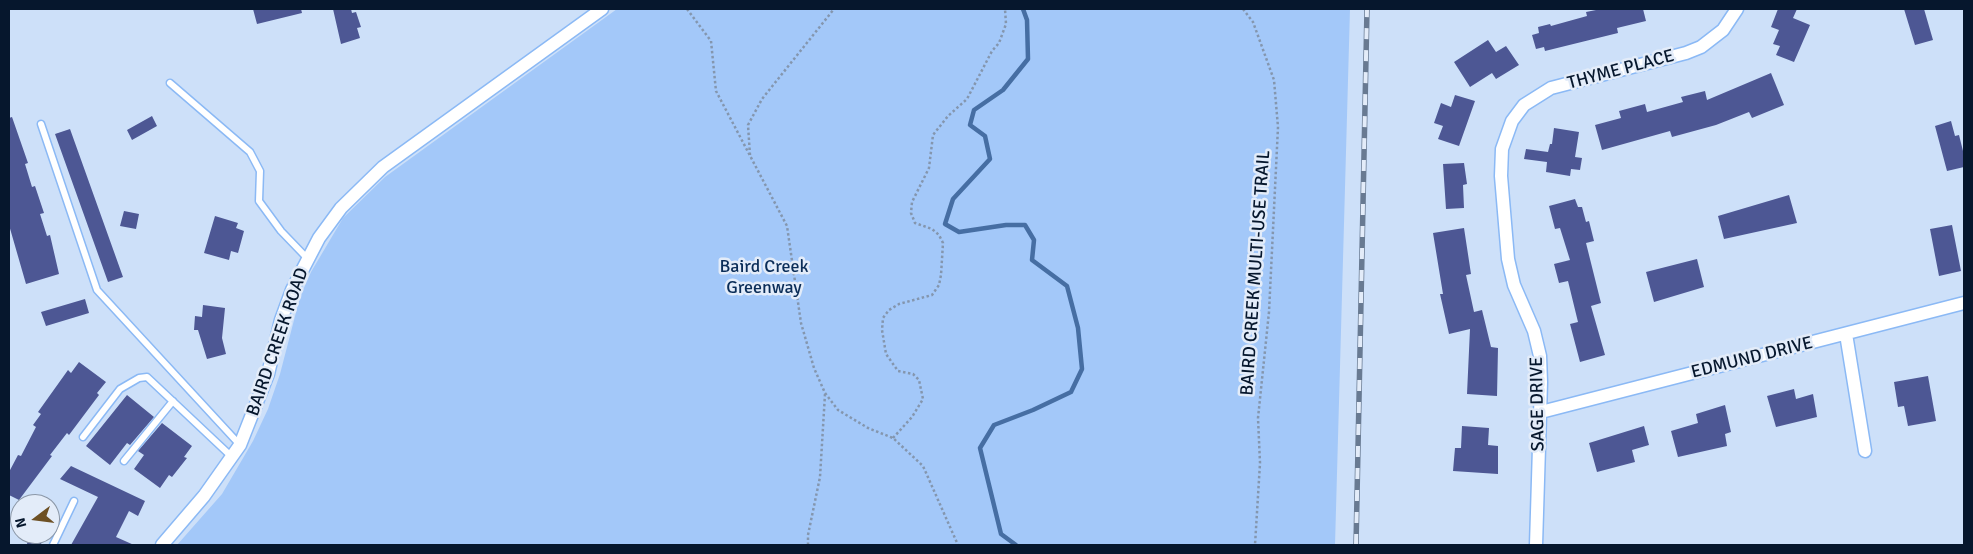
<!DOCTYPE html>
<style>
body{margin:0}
#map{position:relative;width:1973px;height:554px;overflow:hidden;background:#cde0f9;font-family:Signika,sans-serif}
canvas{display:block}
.frame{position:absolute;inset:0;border:10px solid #06172d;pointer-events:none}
.north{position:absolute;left:10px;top:494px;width:50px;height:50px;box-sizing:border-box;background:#e3ecf9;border:1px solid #8b97a7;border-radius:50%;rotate:255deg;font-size:14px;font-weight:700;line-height:20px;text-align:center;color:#06172d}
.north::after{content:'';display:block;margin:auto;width:18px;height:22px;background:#6d5024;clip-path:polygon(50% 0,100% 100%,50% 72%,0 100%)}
</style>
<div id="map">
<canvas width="1973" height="554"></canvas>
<div class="frame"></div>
<div class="north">N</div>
</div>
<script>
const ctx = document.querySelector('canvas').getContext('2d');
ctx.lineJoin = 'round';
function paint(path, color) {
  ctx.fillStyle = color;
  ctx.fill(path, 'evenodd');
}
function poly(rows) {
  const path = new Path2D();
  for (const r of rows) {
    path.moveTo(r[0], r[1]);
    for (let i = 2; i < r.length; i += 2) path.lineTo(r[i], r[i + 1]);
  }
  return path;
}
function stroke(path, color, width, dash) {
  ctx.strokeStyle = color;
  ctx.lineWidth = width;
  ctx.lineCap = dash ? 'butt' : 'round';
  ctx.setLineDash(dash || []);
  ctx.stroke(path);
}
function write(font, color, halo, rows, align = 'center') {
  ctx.font = font + ' Signika,sans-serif';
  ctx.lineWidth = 5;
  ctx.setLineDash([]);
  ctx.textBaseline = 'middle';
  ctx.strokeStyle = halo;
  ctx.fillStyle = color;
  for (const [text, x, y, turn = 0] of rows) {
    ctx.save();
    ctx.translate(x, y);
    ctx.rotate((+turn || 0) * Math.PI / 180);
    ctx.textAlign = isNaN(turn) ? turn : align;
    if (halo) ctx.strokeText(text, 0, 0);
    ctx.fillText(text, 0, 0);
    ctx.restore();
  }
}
paint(poly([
 [617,9,1350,9,1335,545,177,545,222,494,253,441,268,409,280,374,300,297,311,272,343,218,385,177]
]), '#a3c8f9');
stroke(poly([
 [1016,545,1001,534,980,448,994,425,1033,410,1071,392,1082,369,1078,328,1067,286,1032,260,1034,240,1025,225,1006,225,959,232,945,224,953,199,990,159,985,136,970,125,974,110,1003,90,1028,59,1027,20,1023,9]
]), '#466ea3', 4.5);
paint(poly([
 [253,9,301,9,302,13,257,24],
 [333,9,351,9,352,13,356,12,361,27,357,28,360,38,341,44],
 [1601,9,1643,9,1646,21,1617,28,1618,33,1545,51,1544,47,1536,49,1532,35,1539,33,1538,27,1550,24,1551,26,1587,16,1586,12],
 [1778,9,1797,9,1793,18,1810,25,1794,62,1776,55,1780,46,1773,44,1779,30,1771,27],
 [1904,9,1924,9,1933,40,1915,45],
 [1488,40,1496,52,1506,46,1519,65,1496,79,1492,73,1470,87,1454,62],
 [1771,73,1784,105,1752,118,1749,112,1716,125,1672,137,1670,131,1602,150,1595,125,1621,118,1619,111,1645,104,1647,112,1683,102,1681,97,1705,91,1707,100],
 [1455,95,1475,101,1459,146,1438,139,1443,126,1434,123,1441,103,1451,107],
 [152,116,157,126,132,140,127,130],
 [12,117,28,163,25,164,32,187,35,186,44,213,40,214,47,236,50,235,59,274,26,284,9,225,9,118],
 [1951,121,1955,136,1959,135,1964,155,1964,167,1947,171,1935,126],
 [1554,128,1579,132,1575,157,1582,158,1580,170,1571,169,1570,176,1546,172,1547,162,1524,159,1526,149,1548,152,1550,144,1552,144],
 [70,129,123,277,108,282,55,134],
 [1464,163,1467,184,1463,185,1464,208,1446,209,1443,164],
 [1789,195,1797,223,1724,239,1718,216],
 [1575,199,1578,207,1582,207,1586,222,1589,221,1594,241,1586,243,1601,303,1591,306,1605,355,1580,362,1570,324,1578,322,1568,281,1559,283,1554,264,1570,260,1560,228,1555,229,1549,206],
 [124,211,139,214,136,229,120,226],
 [215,216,238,223,236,228,244,231,238,253,231,251,229,260,204,253],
 [1952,225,1961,271,1939,276,1930,229],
 [1464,228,1471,274,1466,275,1474,312,1482,310,1491,347,1498,348,1497,396,1467,394,1470,329,1449,334,1440,294,1443,294,1433,233],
 [1697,259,1704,287,1654,302,1646,272],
 [85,299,89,313,46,326,41,312],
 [203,305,225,308,222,338,226,354,207,359,198,330,194,330,195,316,202,317],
 [79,362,106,382,97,393,99,395,69,435,67,433,50,455,52,456,19,500,9,495,9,472,18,455,21,456,36,427,33,425,41,414,38,412,68,370,71,373],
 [1928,376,1936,421,1908,426,1904,406,1898,407,1894,382],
 [1794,389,1796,399,1813,394,1817,417,1776,427,1767,396],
 [127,395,154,417,130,445,127,443,110,465,86,446],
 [1725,405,1731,432,1725,434,1727,446,1678,457,1671,431,1698,423,1696,414],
 [162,423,192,446,184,457,187,458,172,477,169,475,160,488,134,469,144,455,138,451],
 [1462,426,1489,428,1488,445,1498,446,1498,474,1453,471,1455,448,1461,448],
 [1644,426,1649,445,1632,450,1635,462,1597,472,1589,443],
 [71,466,145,501,138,516,129,511,116,537,134,545,71,545,98,497,60,479],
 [28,534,42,534,41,545,27,545]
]), '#4d5794');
const lane = poly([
 [170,83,250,152,260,171,259,201,281,231,307,258],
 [41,124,97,290,240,445],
 [83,437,120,389,139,378,147,377,232,457],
 [124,461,173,401],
 [53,545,74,501]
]);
const street = poly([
 [1846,334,1865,451],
 [1541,412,1964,303],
 [162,545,204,496,240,445,268,374,281,320,292,290,319,238,341,208,383,167,602,9],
 [1536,545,1541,382,1540,356,1534,331,1514,285,1508,259,1501,176,1502,149,1512,121,1524,105,1551,88,1686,53,1701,47,1723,30,1737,9]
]);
stroke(lane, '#8bb9f5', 9);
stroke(street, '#8bb9f5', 15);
stroke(poly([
 [687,9,711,41,716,91,787,226,801,323,814,368,825,393,838,410,868,428,893,438,923,466,958,545],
 [1243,9,1253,22,1274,80,1278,127,1269,312,1258,418,1260,463,1255,545],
 [750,155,748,125,762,99,834,9],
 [893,438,912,417,923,399,919,380,913,374,898,371,886,354,882,330,883,318,889,310,899,304,932,295,939,285,941,275,943,243,939,235,932,229,915,223,911,213,912,202,929,168,933,135,948,116,967,99,992,51,999,43,1006,24,1005,9],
 [808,545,808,535,820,477,825,394]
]), '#8496ae', 2.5, [2.5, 2.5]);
stroke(lane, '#fff', 6);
stroke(street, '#fff', 12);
const rail = poly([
 [1356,545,1367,9]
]);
stroke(rail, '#687a92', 5.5);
stroke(rail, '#e3ecf9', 4, [11]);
write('18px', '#06172d', '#e3ecf9', [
 ["THYME PLACE",1621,70,-15],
 ["BAIRD CREEK MULTI-USE TRAIL",1256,273,-86],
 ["BAIRD CREEK ROAD",278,342,-71],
 ["EDMUND DRIVE",1752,358,-14],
 ["SAGE DRIVE",1538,404,-91]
]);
write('18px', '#0a2d58', '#e3ecf9', [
 ["Baird Creek",764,267],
 ["Greenway",764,288]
]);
</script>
